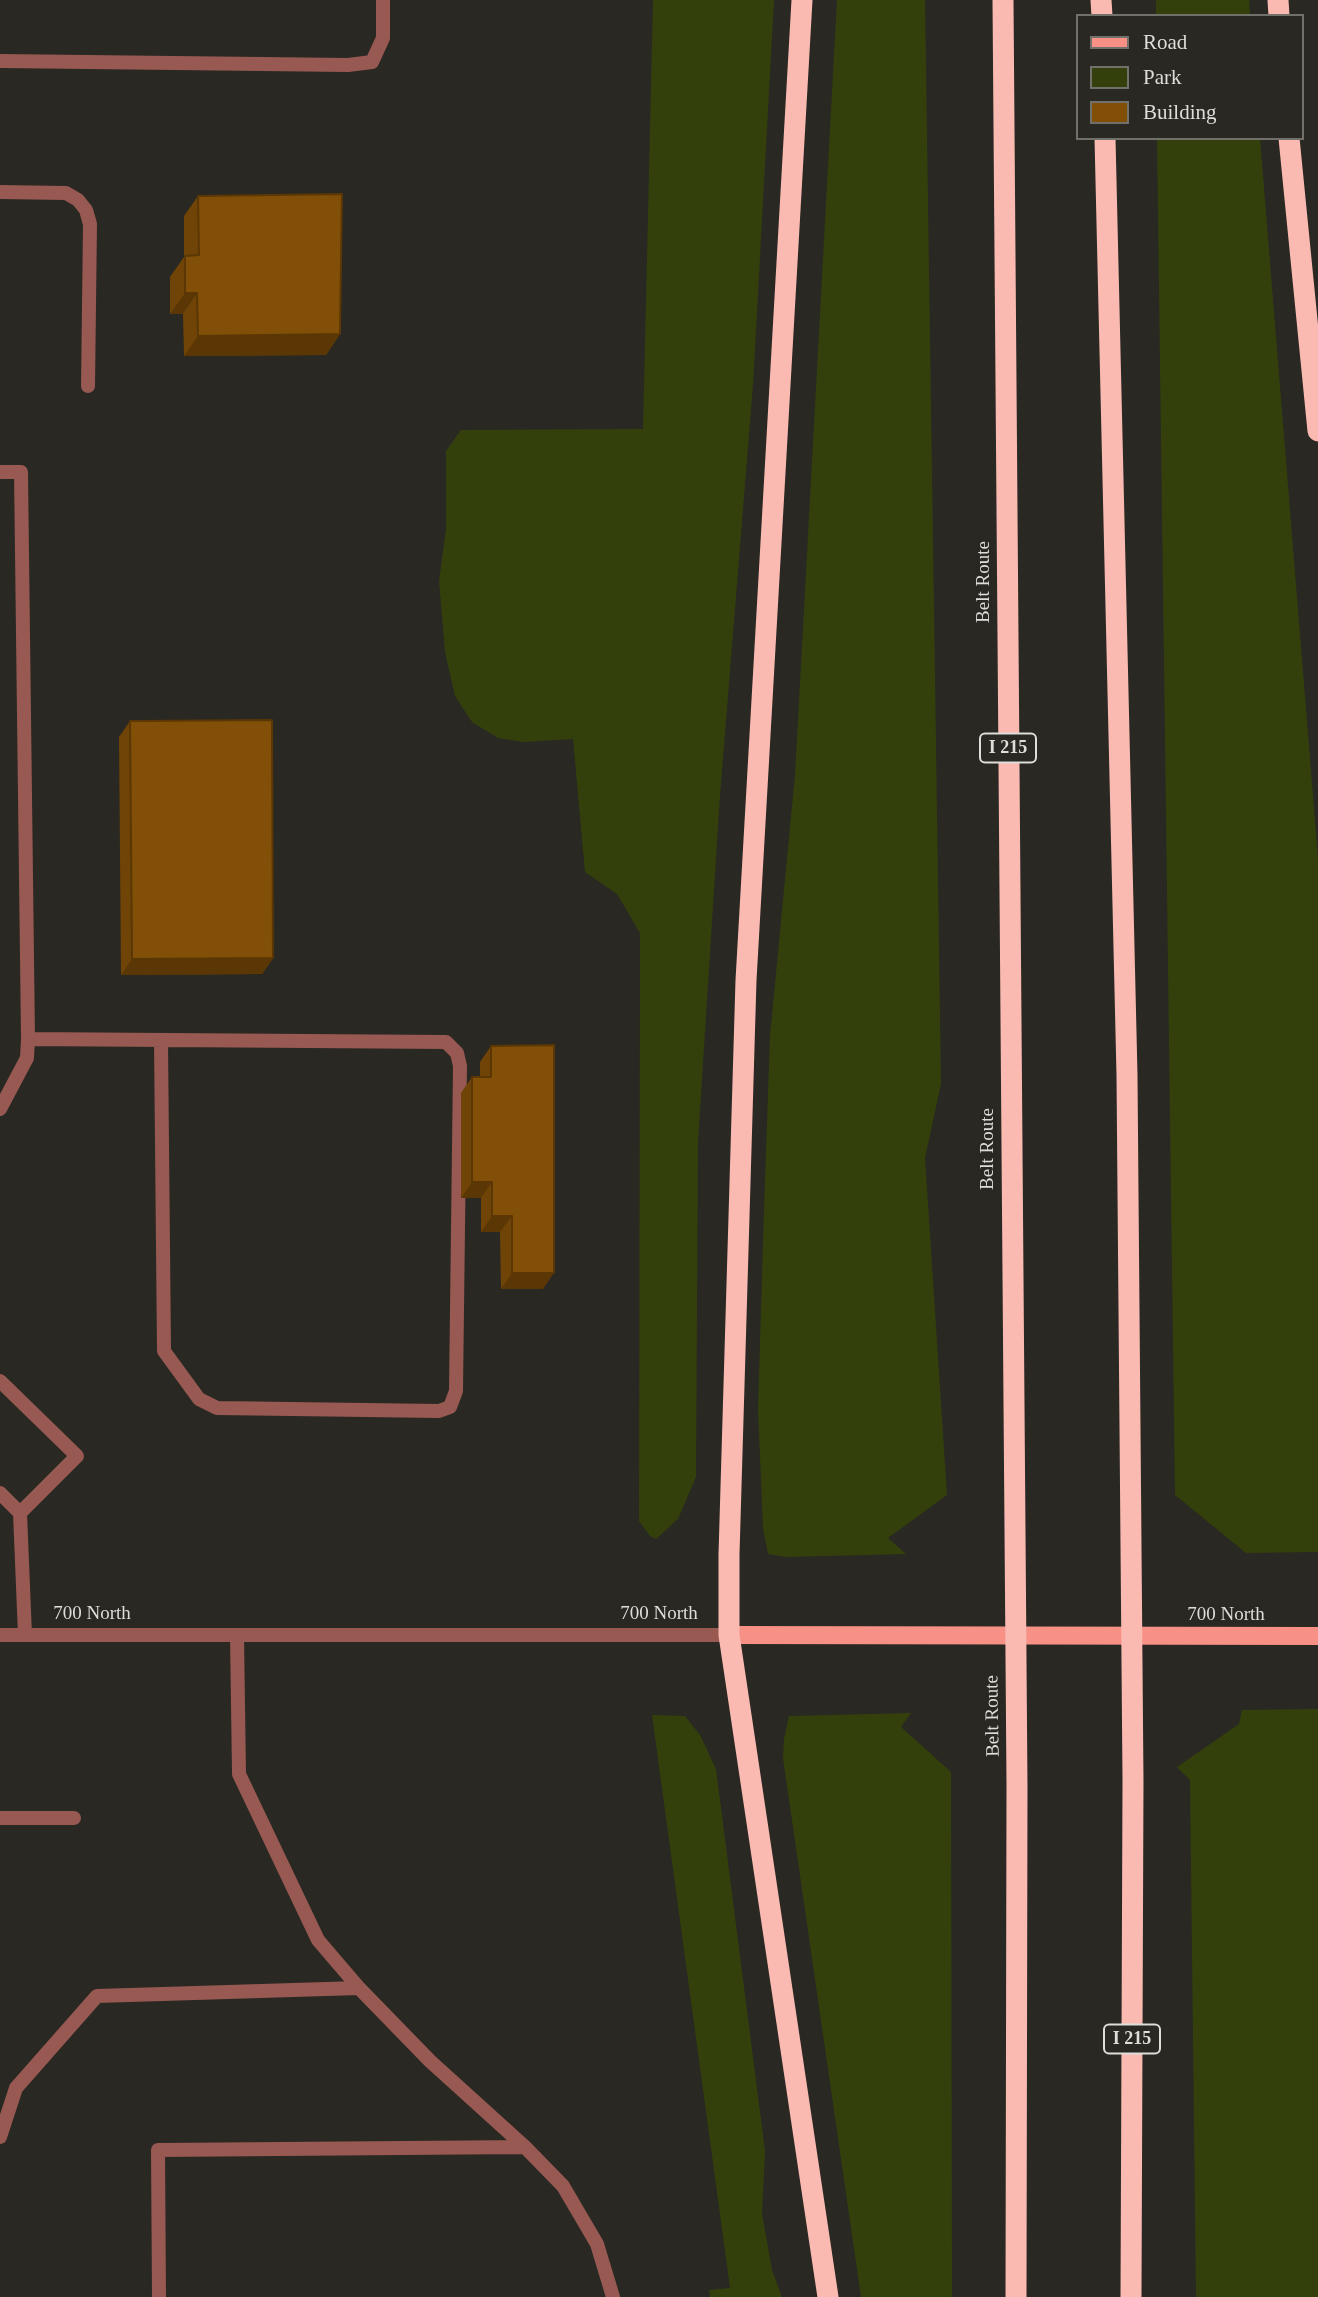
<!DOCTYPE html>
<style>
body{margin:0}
#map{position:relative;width:1318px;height:2297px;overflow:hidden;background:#292822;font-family:Georgia,serif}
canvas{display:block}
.legend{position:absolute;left:1076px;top:14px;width:228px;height:126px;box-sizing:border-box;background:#292822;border:2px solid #71706b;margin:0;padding:9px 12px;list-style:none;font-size:21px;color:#deddd9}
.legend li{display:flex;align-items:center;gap:14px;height:35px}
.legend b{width:35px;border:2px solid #71706b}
</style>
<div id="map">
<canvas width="1318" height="2297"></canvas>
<ul class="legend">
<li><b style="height:9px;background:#f79085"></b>Road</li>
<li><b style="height:19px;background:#34400c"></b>Park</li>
<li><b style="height:19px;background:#814f07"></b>Building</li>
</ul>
</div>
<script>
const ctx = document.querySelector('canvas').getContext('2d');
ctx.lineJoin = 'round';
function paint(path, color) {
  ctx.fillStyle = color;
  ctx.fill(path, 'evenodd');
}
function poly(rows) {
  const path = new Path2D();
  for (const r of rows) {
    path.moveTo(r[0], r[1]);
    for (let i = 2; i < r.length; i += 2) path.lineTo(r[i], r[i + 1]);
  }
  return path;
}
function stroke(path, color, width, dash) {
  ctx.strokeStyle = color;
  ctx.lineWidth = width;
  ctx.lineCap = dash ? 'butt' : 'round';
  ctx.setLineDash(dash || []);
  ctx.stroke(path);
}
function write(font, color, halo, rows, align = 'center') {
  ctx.font = font + ' Georgia,serif';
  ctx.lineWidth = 5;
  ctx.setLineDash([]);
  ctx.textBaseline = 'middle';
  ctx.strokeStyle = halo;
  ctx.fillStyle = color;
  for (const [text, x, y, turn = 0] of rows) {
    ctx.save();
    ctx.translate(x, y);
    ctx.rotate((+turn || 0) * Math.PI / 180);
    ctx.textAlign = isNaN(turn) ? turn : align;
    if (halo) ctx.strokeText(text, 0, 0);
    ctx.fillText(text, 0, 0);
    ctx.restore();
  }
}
paint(poly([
 [653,0,774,0,753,385,720,795,698,1142,696,1477,678,1519,656,1539,650,1536,639,1521,640,933,617,894,585,872,573,739,524,742,498,738,472,722,455,696,445,652,439,581,446,529,446,451,461,430,643,429],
 [837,0,925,0,941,1084,925,1158,947,1495,888,1538,906,1554,786,1557,768,1554,763,1528,758,1409,764,1210,770,1036,795,775],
 [1156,0,1249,0,1250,16,1156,16],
 [1157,138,1260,138,1318,858,1318,1552,1246,1553,1175,1495],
 [1318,1709,1318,2297,1196,2297,1190,1780,1177,1767,1239,1724,1242,1710],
 [911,1713,901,1727,951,1772,952,2297,861,2297,783,1758,784,1739,789,1716],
 [652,1715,685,1716,700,1735,716,1769,765,2151,762,2214,772,2270,782,2297,710,2297,709,2290,730,2288]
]), '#34400c');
stroke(poly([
 [0,61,348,65,372,62,383,38,383,0],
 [0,192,66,193,78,200,86,210,90,224,88,386],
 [0,472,21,472,28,1039,27,1058,0,1109],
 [28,1039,446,1042,457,1053,460,1066,456,1391,450,1407,439,1411,217,1408,199,1399,164,1351,161,1040],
 [0,1381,77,1456,20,1513,25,1635],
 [0,1493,20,1513],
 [237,1635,239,1774,318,1940,359,1988,430,2061,525,2147,563,2186,597,2244,613,2297],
 [0,1818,74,1818],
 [0,2137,16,2088,97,1996,359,1988],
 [159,2297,158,2150,525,2147]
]), '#975952', 14);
stroke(poly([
 [0,1635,729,1635]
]), '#975952', 14);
stroke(poly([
 [729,1635,1318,1636]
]), '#f79085', 18);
stroke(poly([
 [802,0,746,980,729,1554,729,1635,828,2297],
 [1003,0,1017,1784,1016,2297],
 [1101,0,1102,16],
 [1278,0,1279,16],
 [1105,138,1127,1075,1133,1781,1131,2297],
 [1289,138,1318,431]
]), '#fabab2', 21);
paint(poly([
 [198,196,340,334,326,355,184,356,183,314,170,314,170,277,184,257,184,216],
 [130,721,273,958,262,974,121,975,119,737],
 [491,1046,543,1289,501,1289,500,1232,481,1232,481,1198,461,1198,461,1093,472,1077,480,1077,480,1062]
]), '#6f4406');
paint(poly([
 [185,293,197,293,183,314,170,314],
 [340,334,326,355,184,356,198,336],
 [273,958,262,974,121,975,132,959],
 [472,1182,492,1182,481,1198,461,1198],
 [492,1216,512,1216,500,1232,481,1232],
 [512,1273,554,1273,543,1289,501,1289]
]), '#5a3705');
const building = poly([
 [342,194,340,334,198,336,197,293,185,293,185,256,199,255,198,196,342,194],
 [272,720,273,958,132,959,130,721,272,720],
 [554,1045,554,1273,512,1273,512,1216,492,1216,492,1182,472,1182,472,1077,491,1077,491,1046,554,1045]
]);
paint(building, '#814f07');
stroke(building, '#5a3705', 2);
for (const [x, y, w] of [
 [1008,748,56],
 [1132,2039,56]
]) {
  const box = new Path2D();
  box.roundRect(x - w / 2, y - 14.5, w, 29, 5);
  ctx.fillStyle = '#292822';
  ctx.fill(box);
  stroke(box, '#deddd9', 2);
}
write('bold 18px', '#deddd9', null, [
 ["I 215",1008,748],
 ["I 215",1132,2039]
]);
write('19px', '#deddd9', '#292822', [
 ["Belt Route",984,582,-90],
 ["Belt Route",988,1149,-90],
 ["700 North",92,1614],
 ["700 North",659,1614],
 ["700 North",1226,1615],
 ["Belt Route",993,1716,-91]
]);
</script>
